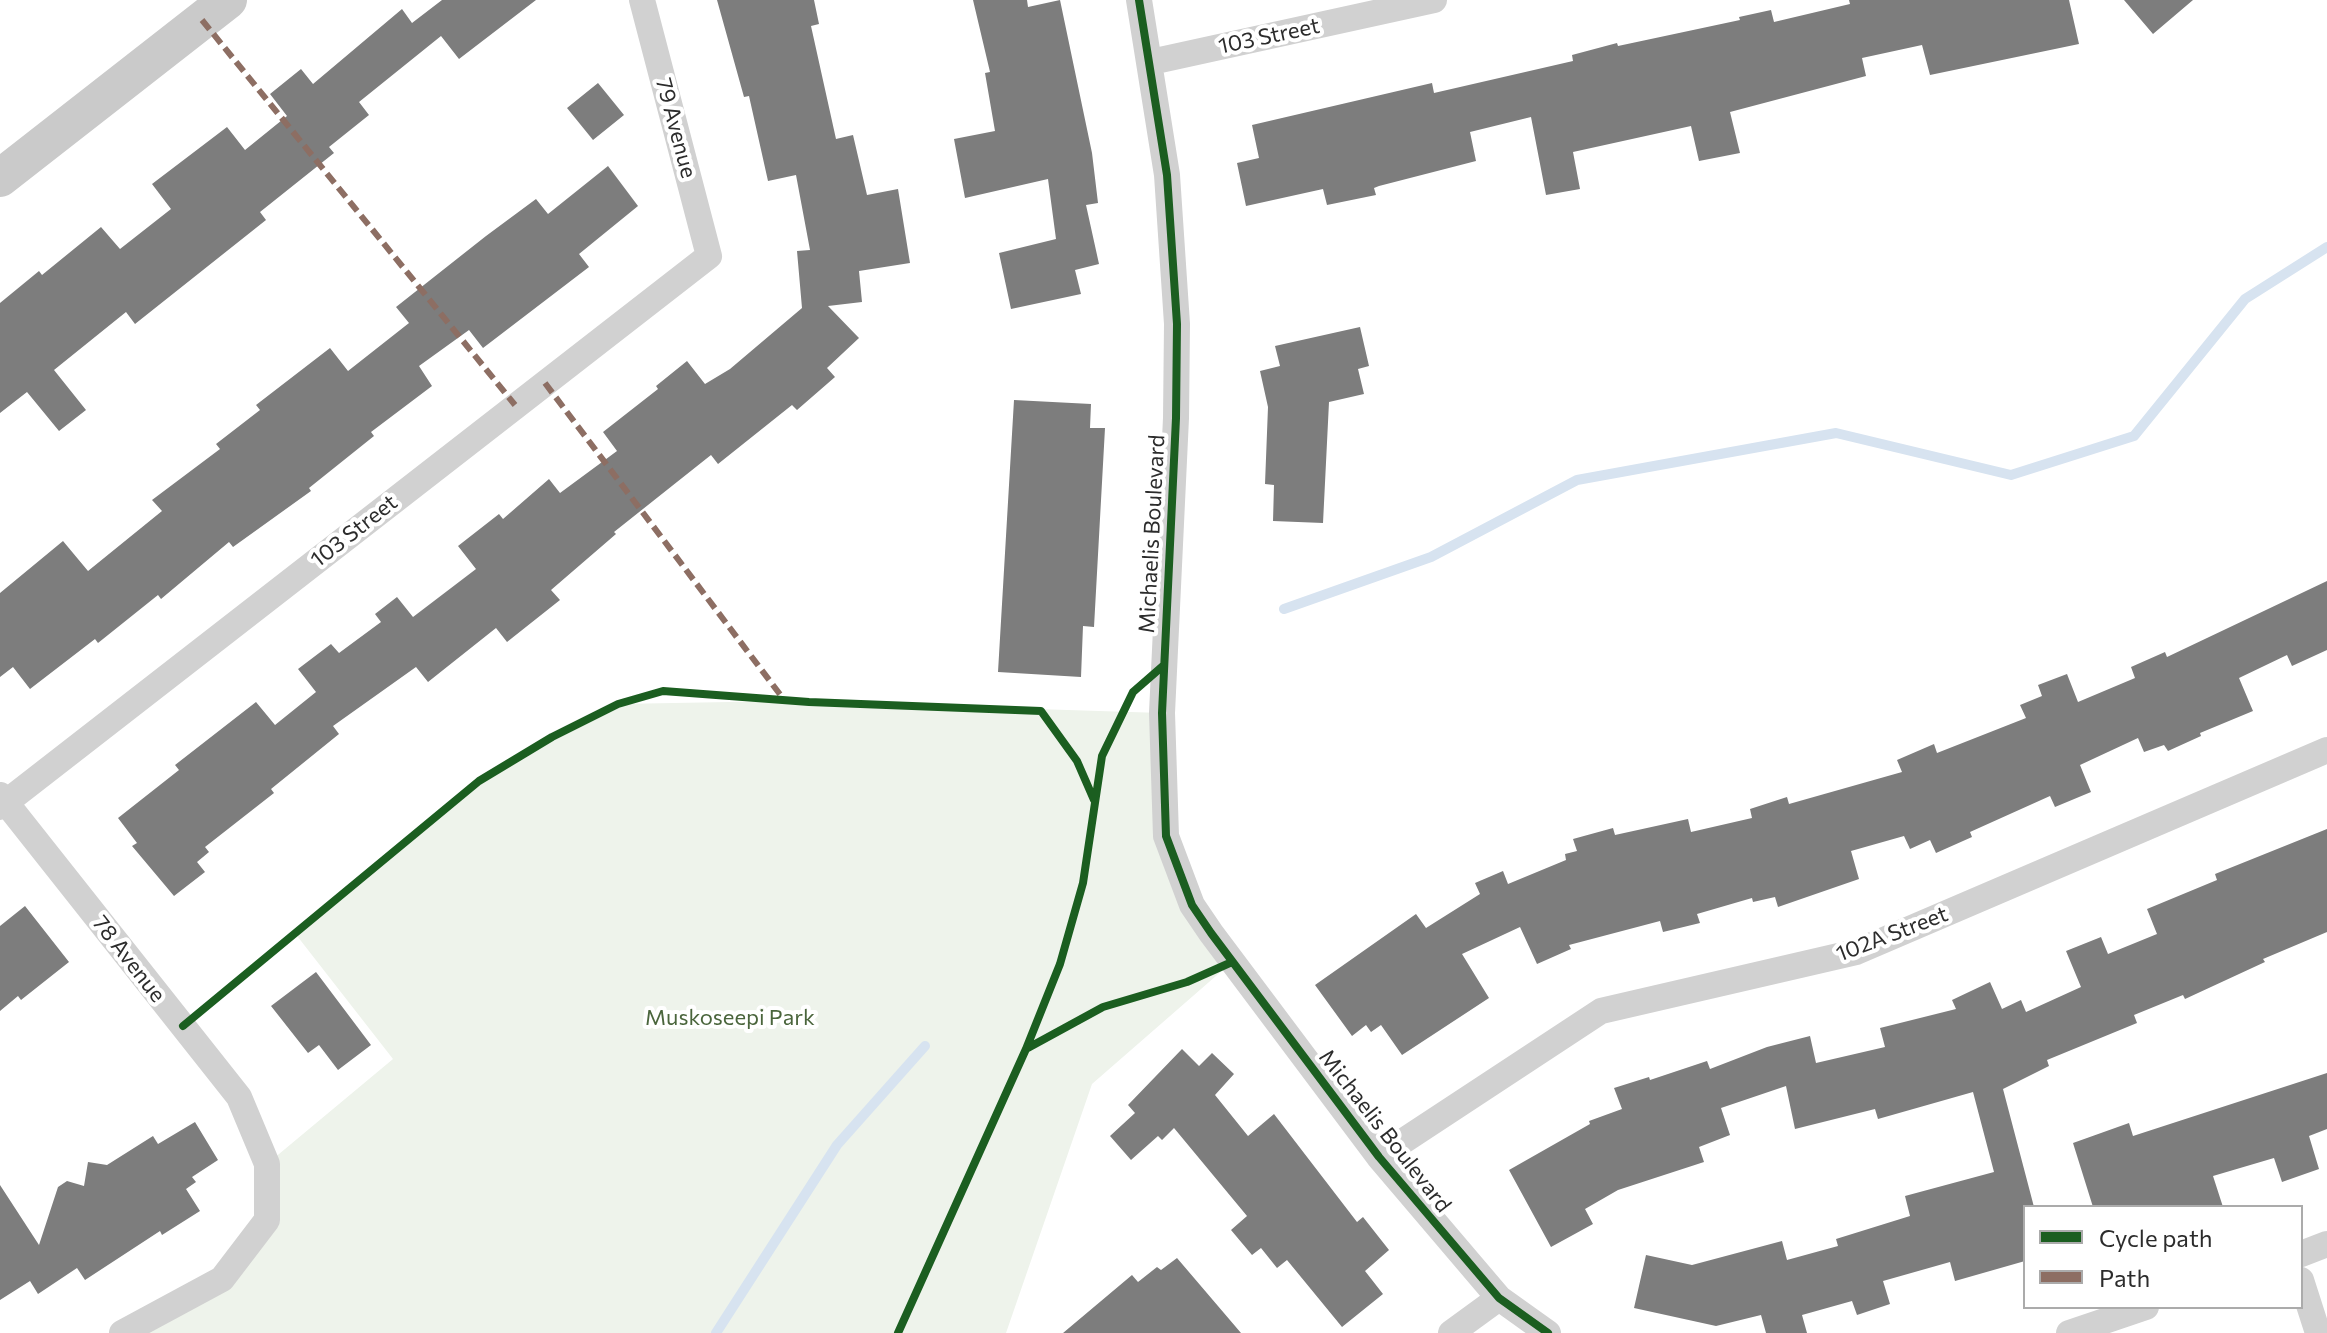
<!DOCTYPE html>
<style>
body{margin:0}
#map{position:relative;width:2327px;height:1333px;overflow:hidden;background:#fff;font-family:Commissioner,sans-serif}
canvas{display:block}
.legend{position:absolute;left:2023px;top:1205px;width:280px;height:104px;box-sizing:border-box;background:#fff;border:2px solid #ababab;margin:0;padding:10px 14px;list-style:none;font-size:24px;color:#2c2c2c}
.legend li{display:flex;align-items:center;gap:16px;height:40px}
.legend b{width:40px;border:2px solid #ababab}
</style>
<div id="map">
<canvas width="2327" height="1333"></canvas>
<ul class="legend">
<li><b style="height:10px;background:#1b5e20"></b>Cycle path</li>
<li><b style="height:10px;background:#8d6e63"></b>Path</li>
</ul>
</div>
<script>
const ctx = document.querySelector('canvas').getContext('2d');
ctx.lineJoin = 'round';
function paint(path, color) {
  ctx.fillStyle = color;
  ctx.fill(path, 'evenodd');
}
function poly(rows) {
  const path = new Path2D();
  for (const r of rows) {
    path.moveTo(r[0], r[1]);
    for (let i = 2; i < r.length; i += 2) path.lineTo(r[i], r[i + 1]);
  }
  return path;
}
function stroke(path, color, width, dash) {
  ctx.strokeStyle = color;
  ctx.lineWidth = width;
  ctx.lineCap = dash ? 'butt' : 'round';
  ctx.setLineDash(dash || []);
  ctx.stroke(path);
}
function write(font, color, halo, rows, align = 'center') {
  ctx.font = font + ' Commissioner,sans-serif';
  ctx.lineWidth = 8;
  ctx.setLineDash([]);
  ctx.textBaseline = 'middle';
  ctx.strokeStyle = halo;
  ctx.fillStyle = color;
  for (const [text, x, y, turn = 0] of rows) {
    ctx.save();
    ctx.translate(x, y);
    ctx.rotate((+turn || 0) * Math.PI / 180);
    ctx.textAlign = isNaN(turn) ? turn : align;
    if (halo) ctx.strokeText(text, 0, 0);
    ctx.fillText(text, 0, 0);
    ctx.restore();
  }
}
paint(poly([
 [785,701,1162,713,1166,836,1232,962,1092,1084,1006,1333,122,1333,222,1278,267,1220,267,1164,393,1059,294,932,479,781,618,704]
]), '#eef3eb');
stroke(poly([
 [1284,609,1431,557,1577,480,1836,433,2011,475,2134,436,2245,299,2327,247],
 [716,1333,837,1145,925,1046]
]), '#d7e3f0', 10);
paint(poly([
 [442,0,536,0,459,59,441,36,359,102,369,115,329,147,334,153,260,212,266,220,135,324,126,312,54,370,86,410,59,431,27,392,0,413,0,303,39,271,42,275,101,227,120,249,171,209,152,184,227,127,245,150,287,116,270,94,301,69,313,84,402,9,412,23],
 [717,0,814,0,819,24,811,26,836,139,853,135,867,195,898,189,910,263,859,271,862,302,828,306,859,338,827,368,835,377,797,410,792,405,718,464,711,455,614,532,616,534,551,590,560,600,507,642,496,628,428,682,416,667,333,726,339,734,271,789,274,793,205,847,209,852,197,862,205,872,174,896,132,846,137,843,118,818,179,770,175,765,256,702,275,725,316,692,298,669,331,644,339,653,381,622,375,614,397,597,413,617,476,569,458,546,499,514,503,519,549,479,560,493,617,451,603,432,658,389,656,386,687,361,705,384,730,369,802,308,797,251,810,250,796,175,768,181,749,96,744,97],
 [973,0,1027,0,1028,7,1060,0,1092,153,1098,203,1086,205,1099,264,1075,270,1081,294,1011,309,999,253,1056,239,1048,179,965,198,954,139,995,131,985,73,990,72],
 [1849,0,2069,0,2079,44,1930,75,1922,45,1862,58,1866,76,1730,112,1740,153,1699,161,1691,126,1573,152,1580,189,1546,195,1531,117,1470,132,1476,161,1379,186,1374,188,1376,195,1327,205,1323,189,1246,206,1237,163,1259,158,1252,125,1432,83,1434,93,1573,61,1572,55,1617,43,1618,46,1740,20,1739,17,1771,10,1774,22,1850,4],
 [2124,0,2193,0,2153,34],
 [598,83,624,115,593,140,567,108],
 [608,166,638,206,579,254,589,267,483,348,469,330,419,366,432,386,371,432,374,436,309,488,311,491,233,547,229,542,161,599,158,595,98,643,95,639,30,689,13,667,0,677,0,593,63,541,88,571,162,511,152,500,220,449,216,444,260,410,256,405,330,348,348,371,409,323,396,307,486,236,536,199,548,214],
 [1360,327,1369,366,1358,369,1364,394,1329,402,1323,523,1273,521,1274,485,1265,484,1268,407,1260,371,1280,366,1275,346],
 [1014,400,1091,404,1090,428,1105,428,1094,627,1083,626,1081,677,998,672],
 [2327,581,2327,650,2292,666,2287,655,2239,678,2253,711,2200,733,2201,736,2168,751,2164,745,2144,752,2138,738,2080,765,2091,792,2055,807,2050,796,1970,832,1972,837,1936,853,1930,840,1910,849,1904,836,1851,851,1859,879,1778,907,1775,897,1753,902,1752,898,1697,914,1700,923,1663,932,1660,921,1569,945,1571,949,1537,964,1520,927,1462,954,1489,998,1402,1055,1381,1025,1371,1032,1366,1025,1352,1036,1315,985,1416,914,1426,928,1480,894,1475,883,1503,871,1508,884,1566,860,1565,854,1577,851,1573,839,1613,828,1615,835,1688,819,1691,832,1752,818,1750,809,1787,797,1789,804,1902,772,1897,760,1934,744,1937,753,2026,718,2020,705,2042,696,2038,685,2067,674,2078,702,2135,678,2131,667,2165,652,2167,657],
 [2327,829,2327,932,2263,959,2265,962,2185,999,2183,995,2134,1015,2137,1023,2047,1060,2049,1066,2003,1089,2034,1207,2025,1207,2025,1261,1955,1281,1950,1262,1883,1281,1890,1304,1857,1315,1852,1301,1802,1315,1807,1333,1766,1333,1761,1315,1716,1326,1634,1308,1646,1255,1692,1265,1782,1241,1787,1260,1838,1246,1836,1239,1910,1216,1905,1196,1994,1172,1973,1092,1878,1119,1875,1109,1795,1129,1786,1086,1721,1108,1730,1135,1699,1147,1704,1162,1618,1190,1585,1209,1593,1224,1551,1247,1509,1170,1590,1124,1589,1121,1622,1109,1614,1088,1649,1077,1650,1080,1707,1061,1710,1069,1767,1047,1810,1036,1816,1063,1885,1047,1880,1028,1956,1009,1952,1000,1990,982,2002,1009,2021,1000,2026,1012,2081,987,2066,951,2101,937,2108,954,2157,934,2147,909,2217,880,2215,874],
 [25,906,69,962,21,1000,18,996,0,1011,0,926],
 [316,972,371,1045,338,1070,319,1045,308,1053,271,1006],
 [1182,1049,1199,1066,1212,1053,1234,1074,1215,1095,1248,1136,1274,1114,1357,1222,1363,1217,1389,1250,1365,1271,1383,1294,1342,1327,1287,1260,1277,1268,1261,1248,1252,1255,1231,1230,1247,1216,1174,1128,1162,1140,1158,1136,1131,1160,1110,1136,1135,1113,1128,1105],
 [2327,1073,2327,1129,2309,1136,2319,1169,2282,1182,2274,1158,2213,1176,2223,1207,2093,1207,2073,1143,2129,1123,2133,1136],
 [195,1122,218,1160,192,1177,196,1182,186,1189,200,1211,162,1235,160,1231,85,1280,77,1268,38,1294,30,1281,0,1300,0,1185,39,1245,58,1187,67,1181,84,1186,88,1162,107,1165,153,1136,158,1144],
 [1177,1258,1241,1333,1063,1333,1132,1275,1138,1282,1157,1267,1161,1270]
]), '#7d7d7d');
stroke(poly([
 [1139,0,1167,175,1177,324,1176,418,1162,713,1166,836,1192,905,1211,933,1379,1157,1499,1298,1548,1333],
 [1151,62,1434,0],
 [0,795,239,1097,267,1164,267,1220,222,1279,122,1333],
 [0,807,709,256,642,0],
 [1379,1157,1601,1011,1856,952,2327,750],
 [2301,1254,2327,1244],
 [2301,1280,2318,1333],
 [1451,1333,1499,1298],
 [2069,1333,2146,1307]
]), '#d1d1d1', 26);
stroke(poly([
 [0,178,228,0]
]), '#cacaca', 38);
stroke(poly([
 [202,20,515,405],
 [545,383,785,701]
]), '#8d6e63', 6, [12, 6]);
stroke(poly([
 [1139,0,1167,175,1177,324,1176,418,1162,713,1166,836,1192,905,1211,933,1379,1157,1499,1298,1548,1333],
 [183,1026,479,781,552,737,618,704,663,691,809,702,1041,711,1077,761,1094,800],
 [1026,1049,1103,1007,1187,982,1232,962],
 [898,1333,1026,1049,1060,964,1083,883,1102,756,1133,692,1164,665]
]), '#1b5e20', 8);
write('22px', '#2c2c2c', '#fff', [
 ["103 Street",1269,36,-12],
 ["79 Avenue",676,128,75],
 ["103 Street",354,531,-38],
 ["Michaelis Boulevard",1152,534,-87],
 ["102A Street",1892,934,-21],
 ["78 Avenue",129,959,52],
 ["Michaelis Boulevard",1385,1131,52]
]);
write('22px', '#4a653c', '#fff', [
 ["Muskoseepi Park",730,1018]
]);
</script>
